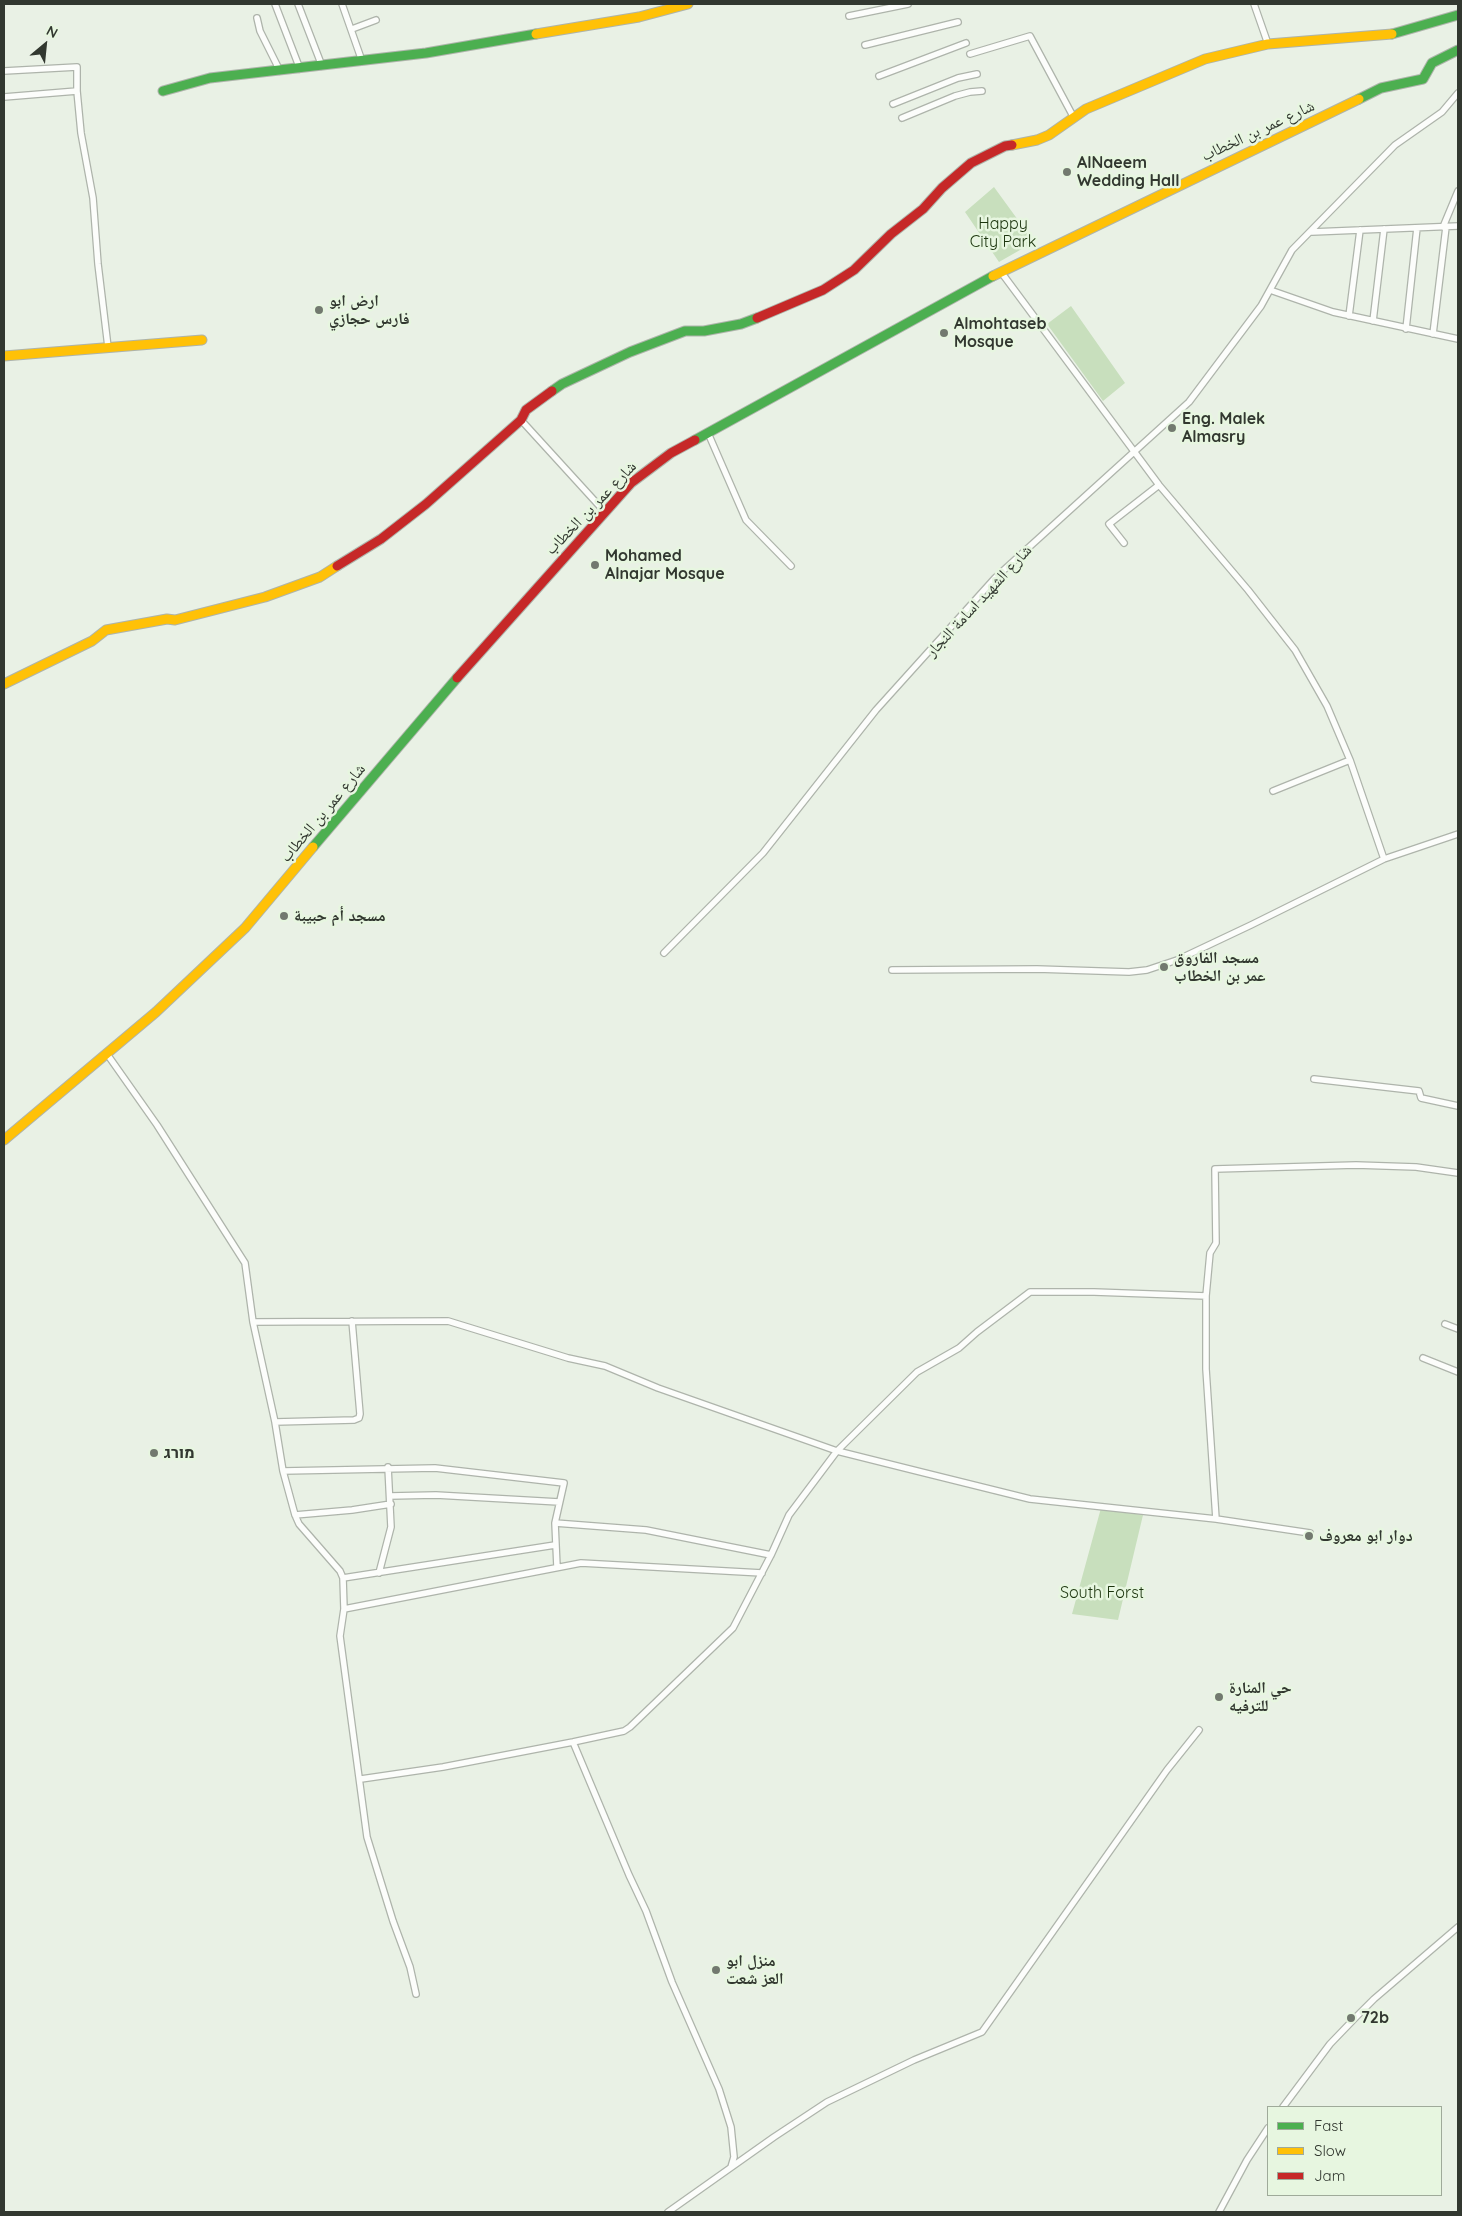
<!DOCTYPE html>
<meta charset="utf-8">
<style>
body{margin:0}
#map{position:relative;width:1462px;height:2216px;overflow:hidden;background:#e9f1e5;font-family:Quicksand,sans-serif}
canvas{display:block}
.frame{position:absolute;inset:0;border:5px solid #323830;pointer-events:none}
.legend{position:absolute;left:1267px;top:2106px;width:175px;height:90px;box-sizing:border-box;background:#e7f6e0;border:1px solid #9faa9a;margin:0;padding:6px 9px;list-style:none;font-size:15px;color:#323830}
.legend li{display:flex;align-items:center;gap:10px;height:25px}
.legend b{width:25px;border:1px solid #9faa9a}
.north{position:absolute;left:20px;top:20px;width:50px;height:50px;-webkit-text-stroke:4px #e7f6e0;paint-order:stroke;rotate:28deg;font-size:14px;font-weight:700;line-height:20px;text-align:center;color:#323830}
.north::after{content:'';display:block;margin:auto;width:18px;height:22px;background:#323830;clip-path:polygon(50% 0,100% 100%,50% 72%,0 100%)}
</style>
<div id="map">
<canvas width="1462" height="2216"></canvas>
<div class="frame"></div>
<ul class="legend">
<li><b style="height:6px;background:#4caf50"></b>Fast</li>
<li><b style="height:6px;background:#ffc107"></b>Slow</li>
<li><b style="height:6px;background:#c62828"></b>Jam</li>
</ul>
<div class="north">N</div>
</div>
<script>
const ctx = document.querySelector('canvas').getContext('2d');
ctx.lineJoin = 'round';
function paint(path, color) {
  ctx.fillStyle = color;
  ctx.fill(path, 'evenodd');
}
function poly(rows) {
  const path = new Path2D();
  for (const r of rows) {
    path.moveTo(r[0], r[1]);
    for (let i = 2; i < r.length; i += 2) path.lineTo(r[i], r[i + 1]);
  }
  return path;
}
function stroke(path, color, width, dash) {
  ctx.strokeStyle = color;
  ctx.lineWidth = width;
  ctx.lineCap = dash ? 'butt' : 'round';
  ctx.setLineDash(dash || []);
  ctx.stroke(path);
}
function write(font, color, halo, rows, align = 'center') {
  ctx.font = font + ' Quicksand,"Noto Naskh Arabic",Heebo,sans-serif';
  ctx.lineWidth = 5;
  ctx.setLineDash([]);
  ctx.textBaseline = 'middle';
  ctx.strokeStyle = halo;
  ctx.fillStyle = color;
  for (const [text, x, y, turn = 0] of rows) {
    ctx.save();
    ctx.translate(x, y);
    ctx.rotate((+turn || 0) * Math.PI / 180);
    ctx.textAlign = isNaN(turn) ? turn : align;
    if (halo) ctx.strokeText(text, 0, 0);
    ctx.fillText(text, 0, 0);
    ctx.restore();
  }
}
paint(poly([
 [994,187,1034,242,999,262,965,212],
 [1071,306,1125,383,1103,401,1047,324],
 [1101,1508,1143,1515,1118,1620,1072,1614]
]), '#c8dfbd');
const street = poly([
 [275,4,300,69],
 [298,4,322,66],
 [342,4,362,61],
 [1254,4,1268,44],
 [849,16,908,4],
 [257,18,260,31,280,71],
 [352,29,376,20],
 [865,45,958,22],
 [970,54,1030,36,1074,118],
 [4,71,77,67,77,91,81,133,93,198,98,264,108,347],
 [879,76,966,43],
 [4,97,77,91],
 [893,104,958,78,977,74],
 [902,118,955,96,970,92,982,91],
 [1443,227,1458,191],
 [1312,232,1458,226],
 [1001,272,1159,485,1248,590,1295,650,1327,706,1350,760,1384,859],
 [1270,290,1333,312,1458,339],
 [1349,316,1360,230],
 [1373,321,1384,229],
 [1406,329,1417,228],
 [1433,334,1446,227],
 [521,420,604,511],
 [708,433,746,520,791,566],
 [1124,543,1109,524,1159,485],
 [1273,791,1350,760],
 [664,953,763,853,876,710,995,578,1189,402,1261,306,1292,250,1395,145,1442,112,1458,93],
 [892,970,1037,969,1129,972,1147,970,1177,960,1251,925,1384,859,1458,834],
 [107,1054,157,1125,245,1263,253,1322,275,1422,283,1471,295,1515,299,1524,340,1571,343,1578,344,1609,340,1636,367,1837,393,1921,410,1967,416,1994],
 [1314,1079,1419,1091,1421,1098,1458,1106],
 [253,1322,448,1321,568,1358,605,1366,658,1388,837,1451,921,1472,1030,1499,1216,1519,1310,1533],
 [1445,1324,1458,1329],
 [1423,1358,1458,1372],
 [275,1422,354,1420,359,1418,360,1414,352,1321],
 [283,1471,435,1468,564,1483,555,1523,557,1567],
 [390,1496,436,1495,559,1502],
 [295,1515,352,1510,391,1504],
 [1216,1519,1206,1369,1206,1296,1210,1253,1216,1243,1215,1169,1356,1165,1416,1167,1458,1173],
 [555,1523,646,1530,771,1555],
 [379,1573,391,1527,388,1467],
 [343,1578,555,1545],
 [344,1609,581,1563,762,1573],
 [573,1742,629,1875,646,1911,672,1982,719,2089,731,2127,734,2157,731,2167],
 [361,1779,443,1767,573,1742,624,1731,630,1727,733,1628,771,1555,789,1515,837,1451,917,1372,959,1348,977,1332,1030,1292,1094,1292,1206,1296],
 [1283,2107,1330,2044,1356,2017,1374,1999,1458,1927],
 [668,2212,774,2137,827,2102,914,2060,982,2032,1167,1770,1199,1730],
 [1219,2212,1247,2160,1268,2128]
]);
const fast = poly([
 [1392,34,1458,15],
 [163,91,210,78,426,53,536,34],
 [1359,99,1381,88,1423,79,1432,63,1458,50],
 [552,391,562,384,630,352,685,331,704,331,741,324,757,318],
 [695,440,993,276],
 [313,847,457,678]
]);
const slow = poly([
 [536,34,639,17,688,4],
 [1012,145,1037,140,1049,135,1086,109,1205,59,1268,44,1392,34],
 [993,276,1359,99],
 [4,356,202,340],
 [4,684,92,641,106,630,167,619,175,620,265,597,320,577,337,566],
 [4,1140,156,1012,245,928,313,847]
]);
const jam = poly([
 [757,318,823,290,854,270,891,234,923,209,942,188,971,163,1005,146,1012,145],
 [337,566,381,539,426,504,521,420,526,410,552,391],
 [457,678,631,483,671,453,695,440]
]);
stroke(street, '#aeb4ab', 8);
stroke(fast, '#aeb4ab', 11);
stroke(slow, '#aeb4ab', 11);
stroke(jam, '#aeb4ab', 11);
stroke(street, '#fcfdfb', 5.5);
stroke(fast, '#4caf50', 9);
stroke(slow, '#ffc107', 9);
stroke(jam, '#c62828', 9);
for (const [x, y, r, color] of [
 [1067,172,5,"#72796f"],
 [319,310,5,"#72796f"],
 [944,333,5,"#72796f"],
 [1172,428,5,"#72796f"],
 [595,565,5,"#72796f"],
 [284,916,5,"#72796f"],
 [1164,967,5,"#72796f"],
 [154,1453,5,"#72796f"],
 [1309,1536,5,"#72796f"],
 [1219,1697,5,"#72796f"],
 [716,1970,5,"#72796f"],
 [1351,2018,5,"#72796f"]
]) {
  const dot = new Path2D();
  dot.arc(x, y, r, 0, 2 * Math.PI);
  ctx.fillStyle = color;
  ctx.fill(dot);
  stroke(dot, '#e7f6e0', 2);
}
write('16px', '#323830', '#e7f6e0', [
 ["شارع عمر بن الخطاب",1258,131,-25],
 ["شارع عمر بن الخطاب",591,508,-46],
 ["شارع الشهيد اسامة النجار",979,601,-47],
 ["شارع عمر بن الخطاب",323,813,-50]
]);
write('bold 16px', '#323830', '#e7f6e0', [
 ["AlNaeem",1077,163],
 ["Wedding Hall",1077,181],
 ["ارض ابو",329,301],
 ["فارس حجازي",329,319],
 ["Almohtaseb",954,324],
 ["Mosque",954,342],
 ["Eng. Malek",1182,419],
 ["Almasry",1182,437],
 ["Mohamed",605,556],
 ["Alnajar Mosque",605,574],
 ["مسجد أم حبيبة",294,916],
 ["مسجد الفاروق",1174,958],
 ["عمر بن الخطاب",1174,976],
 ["מורג",164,1453],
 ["دوار ابو معروف",1319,1536],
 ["حي المنارة",1229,1688],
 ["للترفيه",1229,1706],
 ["منزل ابو",726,1961],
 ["العز شعت",726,1979],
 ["72b",1361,2018]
], 'left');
write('16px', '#1b340d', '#e7f6e0', [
 ["Happy",1003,224],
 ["City Park",1003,242],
 ["South Forst",1102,1593]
]);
</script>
